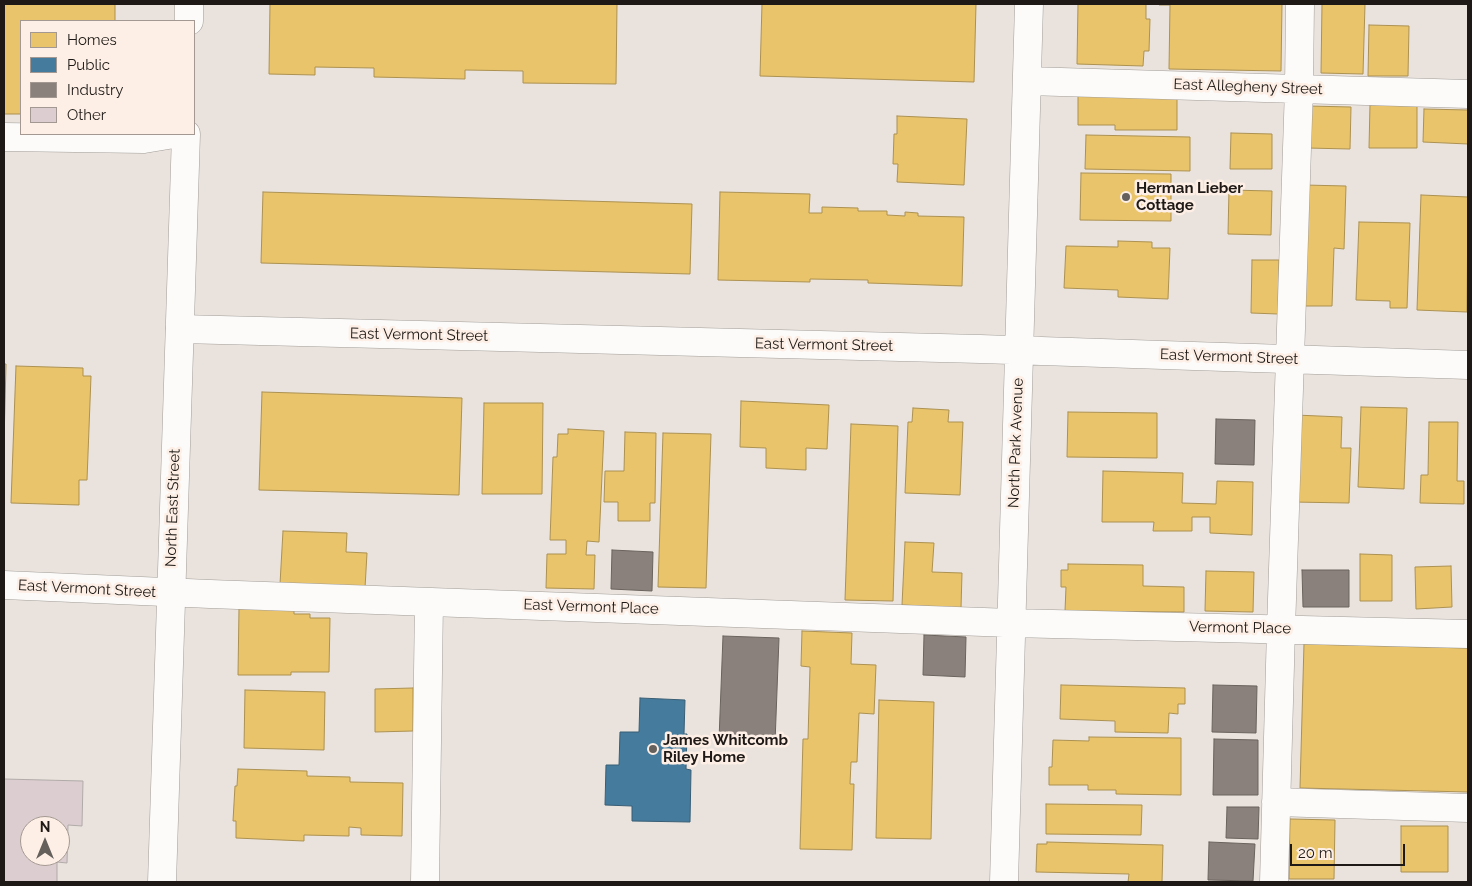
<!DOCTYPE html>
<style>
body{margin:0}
#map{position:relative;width:1472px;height:886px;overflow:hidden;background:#eae3dd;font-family:Raleway,sans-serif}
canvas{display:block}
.frame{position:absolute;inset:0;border:5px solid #1e1916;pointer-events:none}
.legend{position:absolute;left:20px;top:20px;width:175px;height:115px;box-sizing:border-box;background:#fdefe5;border:1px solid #a49992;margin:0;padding:6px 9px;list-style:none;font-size:15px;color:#1e1916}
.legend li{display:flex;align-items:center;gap:10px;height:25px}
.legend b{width:25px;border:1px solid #a49992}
.north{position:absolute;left:20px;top:816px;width:50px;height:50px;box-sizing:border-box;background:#fdefe5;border:1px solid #a49992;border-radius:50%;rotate:0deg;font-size:14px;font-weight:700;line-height:20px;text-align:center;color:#1e1916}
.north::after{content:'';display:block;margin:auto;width:18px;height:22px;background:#65605c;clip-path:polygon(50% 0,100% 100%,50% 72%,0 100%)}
.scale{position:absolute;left:1290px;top:844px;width:115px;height:22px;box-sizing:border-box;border:2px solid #1e1916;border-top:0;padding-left:6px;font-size:15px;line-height:18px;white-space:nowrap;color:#1e1916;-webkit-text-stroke:4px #fdefe5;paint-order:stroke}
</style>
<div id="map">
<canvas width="1472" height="886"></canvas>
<div class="frame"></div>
<ul class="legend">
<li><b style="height:14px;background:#e9c46a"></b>Homes</li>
<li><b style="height:14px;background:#457b9d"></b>Public</li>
<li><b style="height:14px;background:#8a817c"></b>Industry</li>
<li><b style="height:14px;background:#dcced0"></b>Other</li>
</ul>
<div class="north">N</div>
<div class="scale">20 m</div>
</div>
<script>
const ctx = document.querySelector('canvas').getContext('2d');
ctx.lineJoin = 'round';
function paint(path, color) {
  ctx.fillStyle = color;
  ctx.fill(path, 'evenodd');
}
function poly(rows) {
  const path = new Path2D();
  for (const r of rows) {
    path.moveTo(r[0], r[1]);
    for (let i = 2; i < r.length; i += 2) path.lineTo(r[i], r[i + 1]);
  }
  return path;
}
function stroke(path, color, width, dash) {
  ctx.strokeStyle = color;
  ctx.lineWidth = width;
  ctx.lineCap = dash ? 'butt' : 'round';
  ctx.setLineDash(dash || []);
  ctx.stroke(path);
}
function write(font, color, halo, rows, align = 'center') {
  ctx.font = font + ' Raleway,sans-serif';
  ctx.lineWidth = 5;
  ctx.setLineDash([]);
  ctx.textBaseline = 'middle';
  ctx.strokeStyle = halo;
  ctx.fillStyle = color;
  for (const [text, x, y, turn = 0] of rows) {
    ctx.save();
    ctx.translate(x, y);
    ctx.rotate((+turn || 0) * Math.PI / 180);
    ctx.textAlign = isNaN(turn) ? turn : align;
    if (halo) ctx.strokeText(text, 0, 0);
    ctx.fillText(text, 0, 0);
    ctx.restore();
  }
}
const homes = poly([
 [4,4,115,4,115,21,21,21,21,114,4,114,4,4],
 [270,4,617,4,616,84,523,83,523,71,465,70,465,79,374,77,374,68,315,67,315,75,269,74,270,4],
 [762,4,976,4,974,82,760,76,762,4],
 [1078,4,1146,4,1146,19,1150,19,1149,51,1144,51,1143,66,1077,64,1078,4],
 [1159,4,1282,4,1281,71,1169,69,1170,5,1159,5,1159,4],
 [1322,4,1365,4,1363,74,1321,73,1322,4],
 [1369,25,1409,26,1408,76,1368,76,1369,25],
 [1078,93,1177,94,1177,130,1115,130,1115,125,1078,125,1078,93],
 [1370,105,1417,106,1417,148,1369,148,1370,105],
 [1308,106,1351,107,1350,149,1307,148,1308,106],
 [1424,109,1468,110,1468,144,1423,142,1424,109],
 [897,116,967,119,964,185,897,182,898,164,893,164,894,134,897,134,897,116],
 [1231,133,1272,134,1272,169,1230,169,1231,133],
 [1086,135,1190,137,1190,171,1085,169,1086,135],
 [1081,173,1171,174,1171,221,1080,220,1081,173],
 [1304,185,1346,186,1344,249,1334,248,1332,306,1301,306,1304,185],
 [1229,190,1272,191,1271,235,1228,234,1229,190],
 [263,192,692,204,690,274,261,263,263,192],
 [720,192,810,194,809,213,822,213,822,207,858,208,858,211,887,211,887,215,905,216,905,212,918,213,918,216,964,217,962,286,868,283,868,280,810,279,810,282,718,280,720,192],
 [1421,195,1468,197,1467,312,1417,310,1421,195],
 [1359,222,1410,223,1407,308,1390,308,1390,301,1356,300,1359,222],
 [1118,241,1152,242,1152,248,1170,248,1168,299,1118,297,1118,290,1064,288,1066,246,1118,247,1118,241],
 [1252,260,1279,260,1278,314,1251,313,1252,260],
 [4,364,6,364,4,442,4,364],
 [16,366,83,368,83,376,91,376,87,480,79,480,79,505,11,503,16,366],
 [262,392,462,398,459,495,259,490,262,392],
 [741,401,829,405,827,449,806,448,806,470,766,468,766,448,740,447,741,401],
 [484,403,543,403,542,494,482,494,484,403],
 [1361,407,1407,408,1404,489,1358,487,1361,407],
 [913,408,949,410,948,422,963,422,960,495,905,493,908,422,912,422,913,408],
 [1068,412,1157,413,1157,458,1067,457,1068,412],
 [1295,415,1342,417,1341,448,1351,448,1349,503,1293,502,1295,415],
 [1429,422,1458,422,1457,481,1464,481,1464,504,1420,503,1421,475,1428,475,1429,422],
 [851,424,898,426,893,601,845,600,851,424],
 [568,429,604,431,599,542,587,541,586,555,595,555,594,589,546,588,547,554,566,554,566,540,550,540,553,457,557,457,558,434,568,434,568,429],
 [625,432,656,433,655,503,650,503,650,521,618,521,618,502,604,502,605,471,624,471,625,432],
 [663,433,711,434,706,588,658,587,663,433],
 [1103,471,1183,473,1182,503,1216,504,1217,481,1253,482,1252,535,1210,533,1210,517,1192,517,1192,531,1153,531,1154,522,1102,522,1103,471],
 [283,531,347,533,346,552,367,553,365,588,280,584,283,531],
 [905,542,934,543,932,572,962,573,961,608,902,605,905,542],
 [1360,554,1392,555,1392,601,1360,601,1360,554],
 [1068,564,1143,565,1143,586,1184,587,1184,612,1065,611,1066,587,1061,587,1061,570,1068,570,1068,564],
 [1451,566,1452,607,1416,609,1415,567,1451,566],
 [1206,571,1254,572,1253,612,1205,611,1206,571],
 [239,609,294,610,294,614,310,614,310,618,330,618,329,672,291,672,291,675,238,675,239,609],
 [802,631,852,633,851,664,876,665,874,714,859,713,857,762,851,762,850,784,854,784,852,850,800,849,803,739,808,739,810,667,801,666,802,631],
 [1304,644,1468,648,1468,792,1300,788,1304,644],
 [1061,685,1185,688,1185,704,1178,704,1178,714,1169,713,1168,733,1115,732,1115,721,1060,719,1061,685],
 [413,688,413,731,375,732,375,689,413,688],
 [245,690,325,692,324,750,244,748,245,690],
 [879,700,934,702,931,839,876,838,879,700],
 [1089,737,1181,738,1181,795,1116,794,1116,790,1088,790,1088,785,1049,785,1049,767,1052,767,1053,740,1089,741,1089,737],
 [238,769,307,771,307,776,350,777,350,782,403,783,402,836,361,835,361,828,349,827,349,836,304,835,304,841,236,838,236,821,233,821,235,786,237,786,238,769],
 [1046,804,1142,805,1141,835,1046,834,1046,804],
 [1290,819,1335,820,1334,879,1289,879,1290,819],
 [1401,826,1448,826,1448,872,1401,872,1401,826],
 [1047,842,1163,845,1162,882,1128,882,1129,874,1036,872,1037,844,1047,844,1047,842]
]);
paint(homes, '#e9c46a');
stroke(homes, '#ac9151', 1);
const public = poly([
 [640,698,685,700,684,734,687,734,686,769,691,770,690,822,632,821,632,806,605,805,606,765,619,765,620,732,639,732,640,698]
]);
paint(public, '#457b9d');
stroke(public, '#395e74', 1);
const industry = poly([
 [1216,419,1255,420,1254,465,1215,464,1216,419],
 [612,550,653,552,652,591,611,589,612,550],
 [1302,570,1349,570,1349,607,1303,607,1302,570],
 [924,635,966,637,965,677,923,675,924,635],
 [723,636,779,638,775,743,719,740,723,636],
 [1213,685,1257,686,1256,733,1212,732,1213,685],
 [1214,739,1258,740,1258,795,1213,795,1214,739],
 [1227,807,1259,807,1258,839,1226,838,1227,807],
 [1209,842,1255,844,1253,881,1208,880,1209,842]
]);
paint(industry, '#8a817c');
stroke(industry, '#6a625d', 1);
const building = poly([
 [4,779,83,781,82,826,68,825,67,863,57,862,57,882,4,882,4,779],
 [30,826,60,826,60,856,30,856,30,826]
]);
paint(building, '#dcced0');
stroke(building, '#b0aaa9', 1);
const minor = poly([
 [1027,81,1468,94],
 [4,137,144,139,174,134],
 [180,329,980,349,1468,365],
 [4,585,210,594,1011,623,1468,634],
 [1276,802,1468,808],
 [425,882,429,602],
 [1004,882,1029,4],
 [1274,882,1281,629,1299,88,1300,4]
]);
const major = poly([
 [189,21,189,4],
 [162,882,186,134]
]);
stroke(minor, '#a29d98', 29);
stroke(major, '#a29d98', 29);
stroke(minor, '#fcfbfa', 28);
stroke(major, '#fcfbfa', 28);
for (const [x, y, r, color] of [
 [1126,197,5,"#65605c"],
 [653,749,5,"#65605c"]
]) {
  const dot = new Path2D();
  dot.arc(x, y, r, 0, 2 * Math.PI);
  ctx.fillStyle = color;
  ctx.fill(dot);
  stroke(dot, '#fdefe5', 2);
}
write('15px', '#1e1916', '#fdefe5', [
 ["East Allegheny Street",1248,87,2],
 ["East Vermont Street",419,335,1],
 ["East Vermont Street",824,345,1],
 ["East Vermont Street",1229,357,2],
 ["North Park Avenue",1016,443,-88],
 ["North East Street",173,508,-88],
 ["East Vermont Street",87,589,3],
 ["East Vermont Place",591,607,2],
 ["Vermont Place",1240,628,1]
]);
write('bold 15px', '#1e1916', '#fdefe5', [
 ["Herman Lieber",1136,188],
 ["Cottage",1136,205],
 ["James Whitcomb",663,740],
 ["Riley Home",663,757]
], 'left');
</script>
